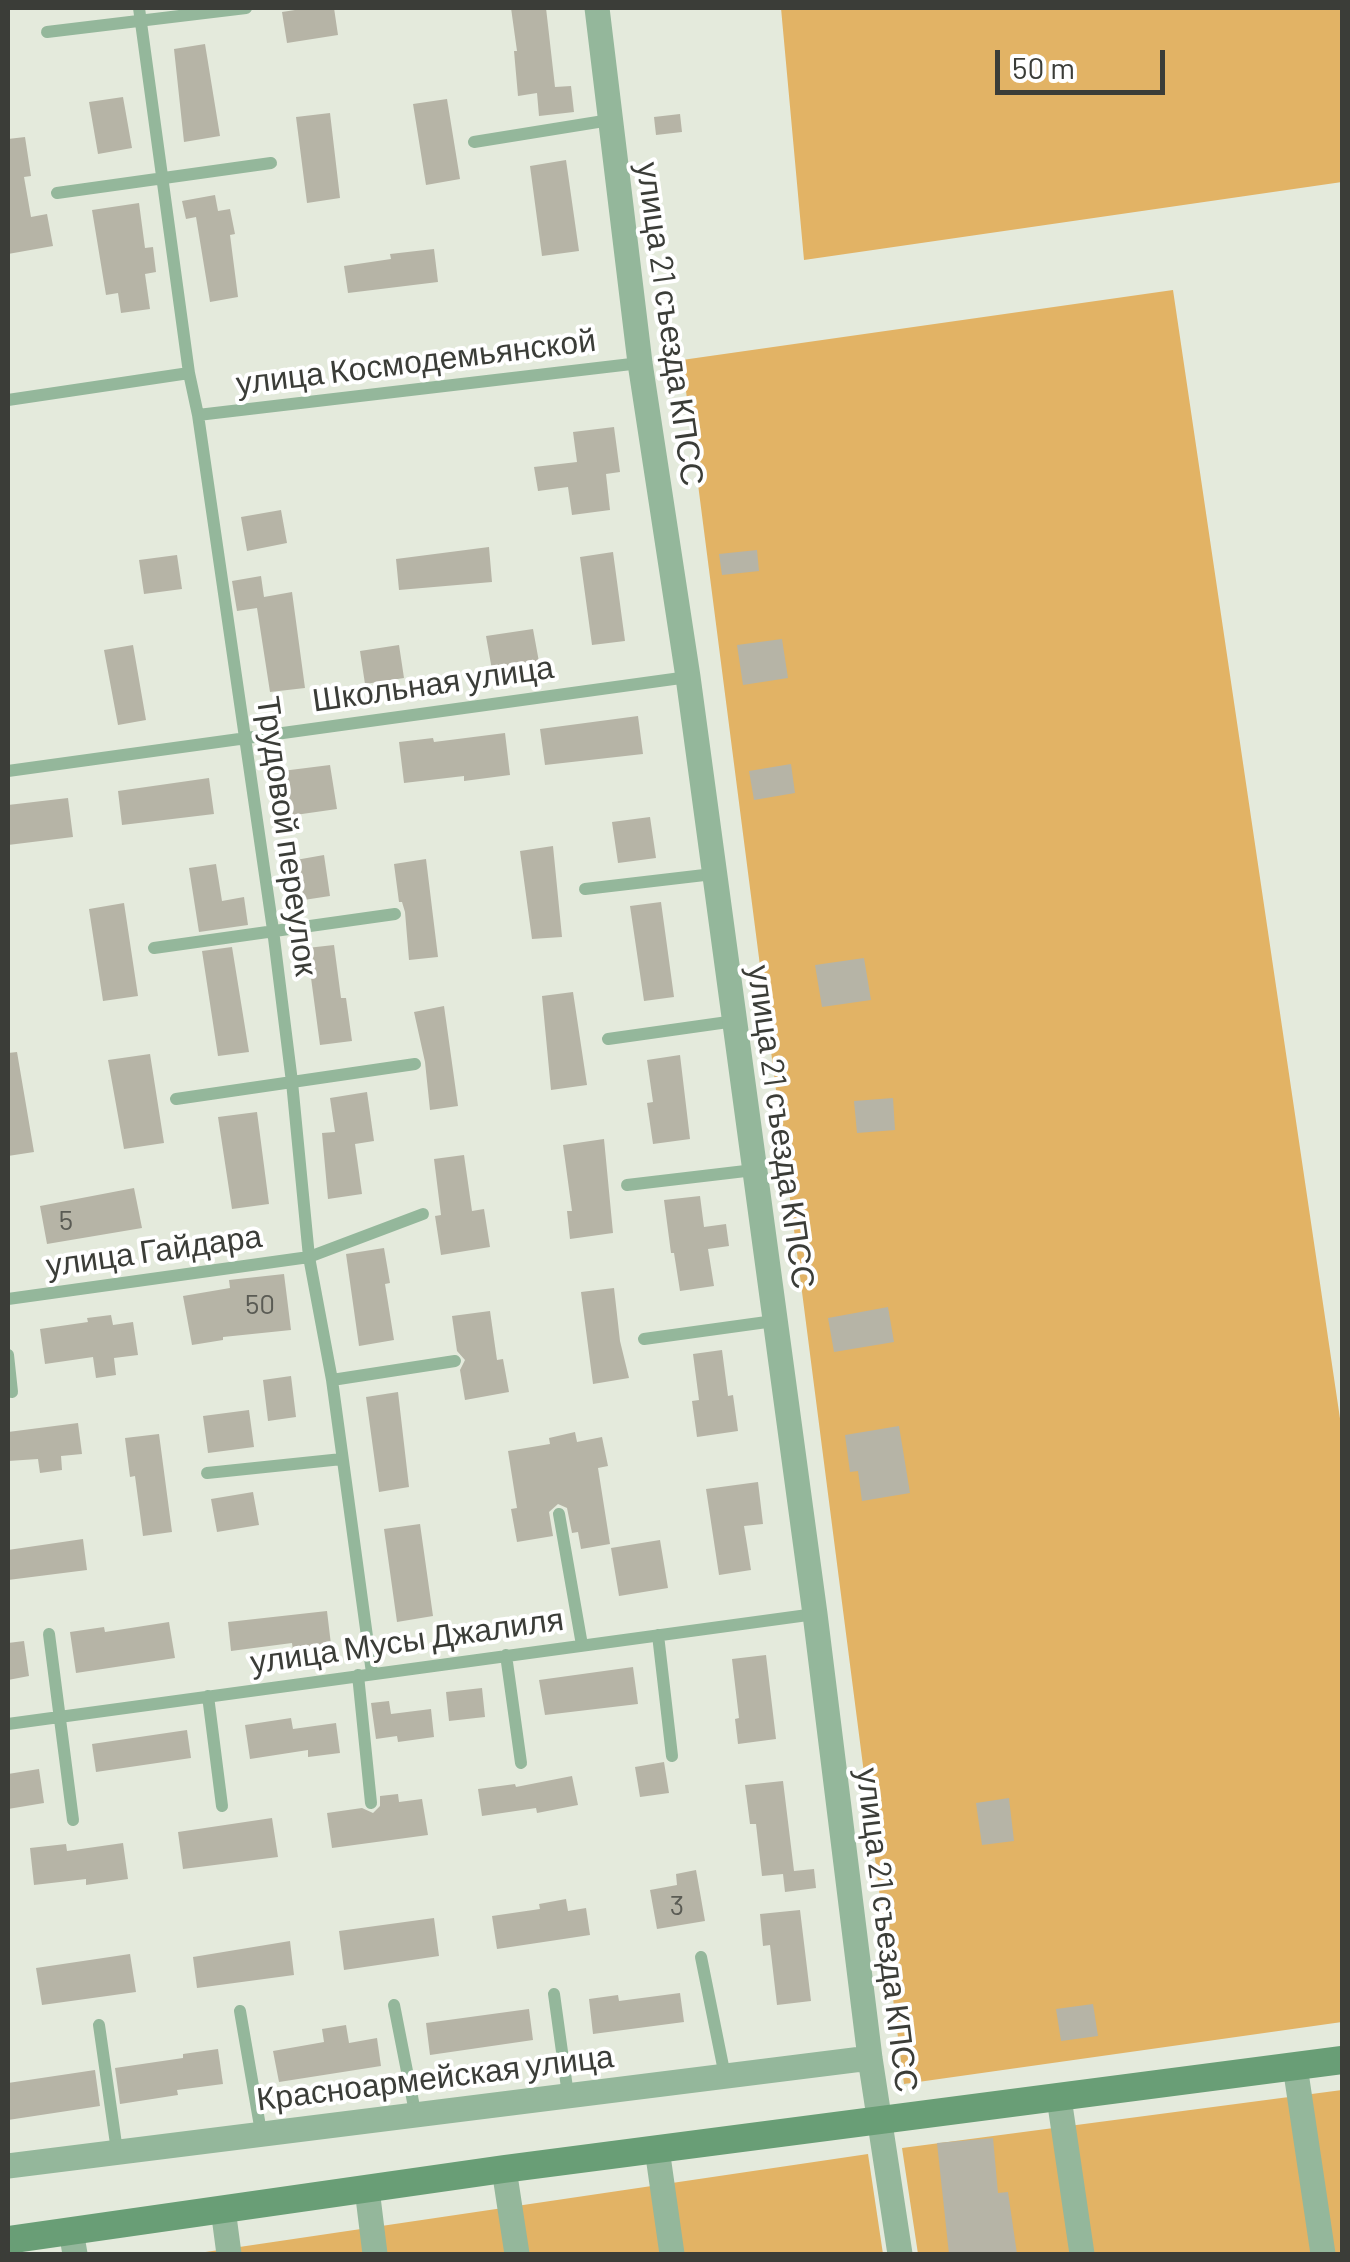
<!DOCTYPE html>
<meta charset="utf-8">
<style>
body{margin:0}
#map{position:relative;width:1350px;height:2262px;overflow:hidden;background:#e4eadc;font-family:Barlow,sans-serif}
canvas{display:block}
.frame{position:absolute;inset:0;border:10px solid #3b3d38;pointer-events:none}
.scale{position:absolute;left:995px;top:50px;width:170px;height:45px;box-sizing:border-box;border:5px solid #3b3d38;border-top:0;padding-left:12px;font-size:30px;line-height:35px;white-space:nowrap;color:#3b3d38;-webkit-text-stroke:8px #fff;paint-order:stroke}
</style>
<div id="map">
<canvas width="1350" height="2262"></canvas>
<div class="frame"></div>
<div class="scale">50 m</div>
</div>
<script>
const ctx = document.querySelector('canvas').getContext('2d');
ctx.lineJoin = 'round';
function paint(path, color) {
  ctx.fillStyle = color;
  ctx.fill(path, 'evenodd');
}
function poly(rows) {
  const path = new Path2D();
  for (const r of rows) {
    path.moveTo(r[0], r[1]);
    for (let i = 2; i < r.length; i += 2) path.lineTo(r[i], r[i + 1]);
  }
  return path;
}
function stroke(path, color, width, dash) {
  ctx.strokeStyle = color;
  ctx.lineWidth = width;
  ctx.lineCap = dash ? 'butt' : 'round';
  ctx.setLineDash(dash || []);
  ctx.stroke(path);
}
function write(font, color, halo, rows, align = 'center') {
  ctx.font = font + ' Barlow,sans-serif';
  ctx.lineWidth = 8;
  ctx.setLineDash([]);
  ctx.textBaseline = 'middle';
  ctx.strokeStyle = halo;
  ctx.fillStyle = color;
  for (const [text, x, y, turn = 0] of rows) {
    ctx.save();
    ctx.translate(x, y);
    ctx.rotate((+turn || 0) * Math.PI / 180);
    ctx.textAlign = isNaN(turn) ? turn : align;
    if (halo) ctx.strokeText(text, 0, 0);
    ctx.fillText(text, 0, 0);
    ctx.restore();
  }
}
paint(poly([
 [781,8,1342,8,1342,182,804,260],
 [1173,290,1342,1432,1342,2022,904,2084,682,360],
 [1342,2090,1342,2254,918,2254,902,2148],
 [868,2154,883,2254,192,2254]
]), '#e2b365');
paint(poly([
 [308,8,334,8,338,35,287,43,282,12],
 [511,8,546,8,555,87,571,86,574,112,539,116,537,93,518,96,514,51,517,51],
 [205,44,220,136,184,142,174,49],
 [123,97,132,148,98,154,89,102],
 [447,99,460,179,426,185,413,104],
 [330,113,340,198,307,203,296,117],
 [680,114,682,132,656,135,654,117],
 [25,137,31,176,24,177,31,217,47,214,53,246,8,254,8,139],
 [566,160,579,251,542,256,530,166],
 [215,195,218,211,230,209,235,234,230,235,238,297,210,302,196,217,186,219,182,201],
 [139,203,145,248,153,247,156,272,145,274,150,309,121,313,118,293,106,295,92,210],
 [434,249,438,282,348,293,344,266,391,259,390,254],
 [614,427,620,472,606,474,610,510,572,515,568,487,538,491,534,467,577,462,573,432],
 [281,510,287,543,247,551,241,517],
 [489,547,492,582,399,590,396,559],
 [757,550,759,571,722,575,719,554],
 [613,552,625,641,592,645,580,557],
 [177,555,182,589,144,594,139,560],
 [261,576,264,597,292,592,305,688,270,692,257,608,237,611,232,581],
 [533,629,539,662,492,670,486,636],
 [782,639,788,678,743,685,737,645],
 [133,645,146,720,118,725,104,650],
 [399,645,404,678,365,684,360,651],
 [638,716,643,754,545,765,540,729],
 [505,733,510,775,464,781,464,776,404,783,399,742,433,738,434,742],
 [791,764,795,793,754,800,749,771],
 [330,765,337,809,288,816,282,771],
 [209,778,214,814,122,825,118,791],
 [68,798,73,837,8,845,8,805],
 [650,817,656,858,618,863,612,822],
 [553,846,562,937,532,939,520,851],
 [324,855,330,896,297,901,290,861],
 [426,859,438,957,409,960,405,912,402,902,399,902,394,864],
 [216,864,222,901,244,897,248,925,199,932,189,868],
 [661,902,674,997,644,1001,630,906],
 [124,903,138,996,103,1001,89,909],
 [334,945,341,998,346,998,352,1041,320,1045,307,948],
 [232,947,249,1052,218,1056,202,951],
 [864,958,871,1000,822,1007,815,965],
 [573,992,587,1085,551,1090,542,996],
 [444,1006,458,1106,430,1110,425,1062,414,1012],
 [17,1052,34,1152,8,1156,8,1053],
 [150,1054,164,1143,124,1149,108,1060],
 [680,1055,690,1139,653,1144,647,1103,653,1102,647,1060],
 [367,1092,374,1141,355,1144,362,1194,328,1199,322,1133,335,1132,330,1098],
 [893,1098,895,1130,857,1133,854,1101],
 [257,1112,269,1204,232,1209,218,1117],
 [604,1139,613,1233,570,1239,567,1211,572,1211,563,1145],
 [464,1155,472,1211,484,1209,490,1247,441,1255,435,1216,441,1215,434,1159],
 [134,1188,142,1228,47,1244,40,1206],
 [700,1196,704,1227,726,1224,729,1246,708,1249,714,1286,680,1291,674,1253,671,1253,664,1200],
 [384,1248,390,1283,385,1284,394,1340,359,1346,346,1254],
 [284,1274,291,1330,223,1337,223,1340,192,1345,183,1296,230,1288,229,1280],
 [614,1288,620,1341,629,1378,593,1384,581,1292],
 [888,1307,894,1342,834,1352,828,1318],
 [490,1311,497,1360,503,1359,509,1392,465,1400,460,1370,465,1360,457,1351,452,1316],
 [111,1315,113,1325,133,1322,138,1355,114,1358,116,1375,96,1378,93,1357,45,1364,40,1329,88,1322,87,1318],
 [722,1350,728,1396,733,1395,738,1431,697,1437,692,1401,699,1400,693,1354],
 [291,1376,296,1417,268,1421,263,1380],
 [398,1392,409,1487,379,1492,366,1397],
 [249,1410,254,1447,208,1453,203,1416],
 [78,1423,82,1454,61,1456,62,1470,40,1473,38,1459,8,1461,8,1432],
 [899,1426,910,1493,862,1501,858,1471,850,1472,845,1435],
 [575,1432,577,1442,602,1437,608,1466,598,1468,610,1544,581,1549,578,1532,572,1533,567,1508,558,1504,549,1512,553,1536,517,1542,511,1509,517,1508,508,1451,550,1444,549,1438],
 [159,1434,172,1532,143,1536,135,1476,130,1477,125,1438],
 [758,1482,763,1524,744,1526,751,1570,719,1575,706,1489],
 [253,1492,259,1525,217,1532,211,1499],
 [420,1524,433,1616,397,1622,384,1529],
 [83,1539,87,1570,8,1580,8,1550],
 [660,1540,668,1588,619,1596,611,1548],
 [327,1611,332,1653,294,1658,292,1643,231,1651,228,1622],
 [169,1622,175,1658,76,1673,70,1632,104,1627,105,1632],
 [24,1641,29,1676,8,1680,8,1643],
 [766,1655,776,1739,738,1744,735,1719,739,1718,732,1659],
 [633,1667,638,1704,545,1715,539,1680],
 [482,1688,485,1717,449,1721,446,1692],
 [389,1701,391,1714,431,1709,434,1737,398,1742,397,1736,376,1739,371,1703],
 [291,1718,293,1729,336,1723,340,1753,308,1757,308,1750,250,1759,245,1725],
 [187,1730,191,1758,96,1772,92,1744],
 [664,1762,669,1793,640,1797,635,1767],
 [39,1769,44,1803,8,1809,8,1774],
 [572,1776,578,1805,537,1813,536,1808,482,1816,478,1789,515,1784,516,1787],
 [783,1781,794,1871,814,1869,816,1888,785,1892,783,1874,762,1876,756,1824,750,1824,745,1785],
 [398,1794,399,1802,422,1799,428,1835,332,1848,327,1813,362,1808,373,1813,380,1806,380,1796],
 [1009,1798,1014,1841,982,1845,976,1803],
 [272,1818,278,1857,183,1869,178,1832],
 [123,1843,128,1879,86,1885,86,1879,34,1885,30,1848,66,1844,67,1851],
 [696,1870,705,1921,657,1929,650,1890,677,1885,676,1874],
 [566,1899,568,1911,586,1908,590,1935,497,1949,492,1916,540,1909,539,1904],
 [800,1910,811,2001,777,2005,770,1945,763,1946,760,1914],
 [434,1918,439,1956,344,1970,339,1931],
 [290,1941,294,1975,197,1988,193,1957],
 [130,1954,136,1992,42,2005,36,1968],
 [680,1993,684,2022,593,2034,589,1999,618,1995,619,2001],
 [1093,2004,1098,2036,1061,2041,1056,2009],
 [529,2009,533,2040,430,2055,426,2023],
 [346,2025,349,2043,377,2038,381,2066,279,2082,273,2051,324,2042,322,2029],
 [218,2049,223,2084,177,2090,178,2095,120,2104,115,2068,183,2058,183,2054],
 [95,2070,100,2106,8,2120,8,2083],
 [993,2138,998,2193,1008,2192,1017,2254,949,2254,937,2143]
]), '#b6b4a6');
stroke(poly([
 [139,8,189,373,198,415,273,930,292,1082,309,1257,332,1380,372,1673],
 [47,32,246,8],
 [474,142,610,120],
 [57,193,271,163],
 [8,400,189,373],
 [198,415,640,363],
 [8,771,688,677],
 [585,889,713,874],
 [154,948,395,914],
 [608,1039,735,1021],
 [176,1099,415,1064],
 [627,1185,754,1170],
 [8,1299,309,1257,423,1214],
 [644,1339,774,1321],
 [8,1355,12,1392],
 [332,1380,455,1361],
 [207,1473,342,1459],
 [559,1514,582,1645],
 [49,1634,73,1820],
 [658,1635,672,1756],
 [506,1655,521,1763],
 [358,1675,371,1803],
 [208,1696,222,1806],
 [8,1724,815,1614],
 [701,1957,725,2076],
 [554,1994,568,2095],
 [394,2005,415,2112],
 [240,2011,261,2132],
 [99,2025,117,2151]
]), '#94b79b', 12);
stroke(poly([
 [597,8,640,363,688,677,815,1614,870,2058,900,2254],
 [1295,2066,1323,2254],
 [1059,2098,1082,2254],
 [657,2149,672,2254],
 [8,2166,870,2058],
 [504,2169,517,2254],
 [367,2189,375,2254],
 [223,2209,229,2254],
 [71,2231,75,2254]
]), '#94b79b', 25);
stroke(poly([
 [8,2240,504,2169,1342,2060]
]), '#699e76', 28);
write('28px', '#5a5b54', null, [
 ["5",66,1221],
 ["50",260,1305],
 ["3",677,1906]
]);
write('32px', '#3b3d38', '#fff', [
 ["улица 21 съезда КПСС",670,324,82],
 ["улица Космодемьянской",416,362,-7],
 ["Школьная улица",433,684,-8],
 ["Трудовой переулок",287,836,82],
 ["улица 21 съезда КПСС",781,1127,82],
 ["улица Гайдара",154,1251,-8],
 ["улица Мусы Джалиля",407,1641,-8],
 ["улица 21 съезда КПСС",887,1930,83],
 ["Красноармейская улица",435,2078,-7]
]);
</script>
